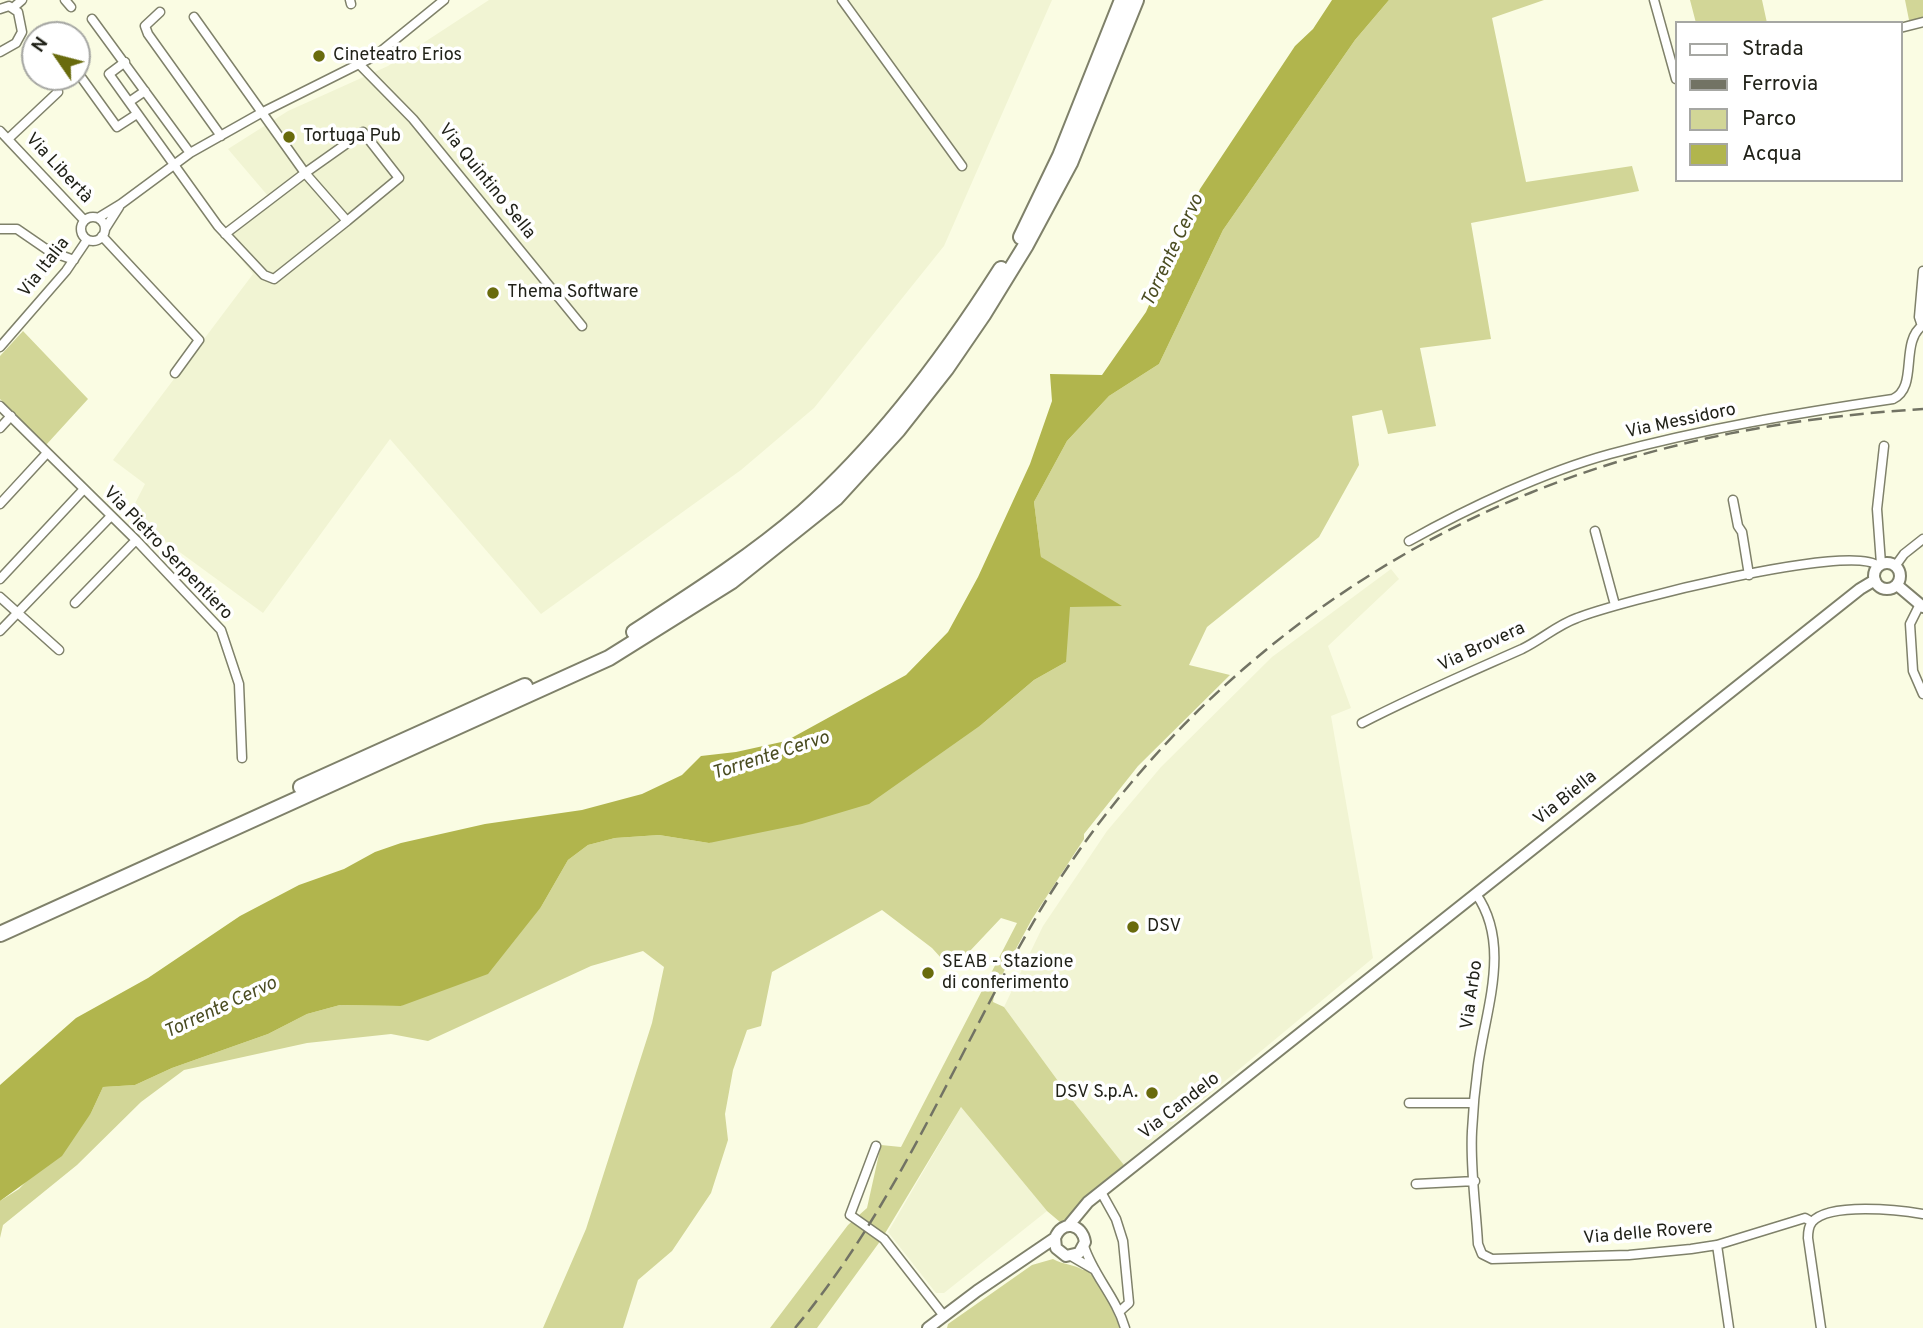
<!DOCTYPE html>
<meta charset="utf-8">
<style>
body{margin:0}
#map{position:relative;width:1923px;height:1328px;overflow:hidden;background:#fafce3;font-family:Overpass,sans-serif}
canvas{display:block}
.legend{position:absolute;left:1675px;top:21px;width:228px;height:161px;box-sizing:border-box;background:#fff;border:2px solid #a6a7a3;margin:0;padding:9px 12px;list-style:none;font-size:21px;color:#212219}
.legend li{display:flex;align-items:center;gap:14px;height:35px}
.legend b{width:35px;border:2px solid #a6a7a3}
.north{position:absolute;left:21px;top:21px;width:70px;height:70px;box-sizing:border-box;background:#fff;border:2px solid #a6a7a3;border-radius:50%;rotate:305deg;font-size:19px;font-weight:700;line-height:28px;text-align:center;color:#212219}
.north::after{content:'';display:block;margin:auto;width:24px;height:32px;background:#696b0d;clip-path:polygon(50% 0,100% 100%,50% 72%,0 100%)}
</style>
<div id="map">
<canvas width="1923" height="1328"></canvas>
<ul class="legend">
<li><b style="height:9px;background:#fff"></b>Strada</li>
<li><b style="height:9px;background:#727364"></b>Ferrovia</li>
<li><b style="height:19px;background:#d2d697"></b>Parco</li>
<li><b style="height:19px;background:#b1b54d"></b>Acqua</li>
</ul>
<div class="north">N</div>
</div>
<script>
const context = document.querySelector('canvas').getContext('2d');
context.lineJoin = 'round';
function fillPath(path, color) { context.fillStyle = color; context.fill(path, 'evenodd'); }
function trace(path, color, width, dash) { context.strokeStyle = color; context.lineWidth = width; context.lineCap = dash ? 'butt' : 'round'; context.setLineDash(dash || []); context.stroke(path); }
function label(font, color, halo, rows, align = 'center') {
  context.font = font + ' Overpass,sans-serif'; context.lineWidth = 7; context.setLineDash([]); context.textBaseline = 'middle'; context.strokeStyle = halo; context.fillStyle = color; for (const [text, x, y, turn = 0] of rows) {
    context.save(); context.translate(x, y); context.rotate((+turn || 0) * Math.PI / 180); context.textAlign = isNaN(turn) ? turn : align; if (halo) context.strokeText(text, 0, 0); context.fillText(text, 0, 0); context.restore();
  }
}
fillPath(new Path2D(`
 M489,0H1052L944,246L814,408L741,470L541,614L390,439L263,613L129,515L145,484L113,460L253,274L222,235L268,196L228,149L288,111L388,66Z
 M1391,569L1399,579L1328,646L1351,708L1331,716L1373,958L1124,1165L1069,1096L1004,1007L1043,926L1107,831L1161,767L1272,657Z
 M961,1107L1047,1211L944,1293H936L888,1232Z`), '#f1f4d3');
fillPath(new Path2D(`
 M1389,0H1544L1492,18L1526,182L1632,166L1639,191L1471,223L1491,339L1420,348L1436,426L1388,434L1382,410L1352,416L1359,465L1319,537L1207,627L1189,665L1230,675L1138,766L1084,834V839L1032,919L995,988L993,1002L1004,1007L1069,1096L1124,1165L1084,1197L1065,1221L1060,1222L1047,1211L961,1107L881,1240L817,1328H770L848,1225L867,1208L881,1145L901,1147L1017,923L1001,918L952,970L932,948L882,910L772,972L761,1026L747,1030L733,1070L725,1114L728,1140L711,1193L672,1251L638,1280L623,1328H543L586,1229L652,1023L664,967L643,951L591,966L428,1041L391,1034L307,1043L184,1070L141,1102L77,1165L3,1225L0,1238V1201L19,1189L91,1113L103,1087L135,1085L172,1068L268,1034L307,1014L340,1005L401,1006L541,907L568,860L588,845L615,838L659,835L709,843L981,725L1034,680L1066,662L1041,557L1034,502L1067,441L1109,396L1159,364L1223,230L1355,40Z
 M1690,0H1762L1767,23H1696Z
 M1905,0H1923V22L1910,25Z
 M23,331L88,399L46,445L0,399V356Z
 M1053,1259C1064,1265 1073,1264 1083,1270L1087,1269L1103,1289L1120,1328H947L948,1324L1032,1265Z`), '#d2d697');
fillPath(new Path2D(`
 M1332,0H1389L1355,40L1223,230L1159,364L1109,396L1067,441L1034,502L1041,557L1122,606L1070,607L1066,662L1034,680L981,725L869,804L802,824L709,843L659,835L615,838L588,845L568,860L541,907L488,974L401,1006L340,1005L307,1014L268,1034L172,1068L135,1085L103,1087L91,1113L62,1156L0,1201V1085L76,1018L148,978L240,916L299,885L344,869L375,852L401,843L485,824L582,810L642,794L682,775L701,756L736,752L786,741L906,675L948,632L978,577L1030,464L1052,401L1050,374L1102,375L1146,312L1200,189L1295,46L1313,29Z`), '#b1b54d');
const minor = new Path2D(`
 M65,0L71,7
 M350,0L351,4
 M842,0L962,166
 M1654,0L1676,79
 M14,7L22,0
 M0,9L9,6L18,12L22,32L16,43L0,52
 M160,12L145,26L148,34L221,136
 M92,19L190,153
 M1900,28L1923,22
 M125,62L109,74L129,102
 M359,64L413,119L582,326
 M81,77L117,127L137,114
 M145,91L129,102L218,226L264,275L274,279L347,221L305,173L194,17
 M0,131L84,220
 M8,139L58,92
 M81 229a12 12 0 1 1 24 0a12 12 0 1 1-24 0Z
 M98,218L121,204L190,153L261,113L375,56L444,0
 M0,229H17L49,251L74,260
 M105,229L119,207
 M225,234L305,173L363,132L399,178L347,221
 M102,236L199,340L175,373
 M1922,326L1919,317L1923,271
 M0,347L66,271L87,240
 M0,406L136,540L221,630L239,684L242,758
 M0,428L11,416
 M1733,500L1738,526L1742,532L1749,575
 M0,504L47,453
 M1595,531L1615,605
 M1409,541C1468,508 1544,472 1610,454C1702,429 1798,413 1893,399C1919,387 1899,342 1923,325
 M1881,564L1877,509L1884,446
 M1896,565L1904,554L1923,539
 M0,579L84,489
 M0,597L59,650
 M75,603L136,540
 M1919,606L1910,624L1913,671L1923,694
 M0,631L111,516
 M1362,723C1414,696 1468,673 1522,649C1541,640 1557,625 1577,618C1617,602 1852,542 1878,566
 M1476,894C1512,945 1485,1011 1478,1066C1475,1088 1473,1110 1472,1131C1470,1168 1476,1207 1478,1244L1482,1254L1492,1259L1629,1255L1691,1249L1717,1245L1805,1218L1812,1222
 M1409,1103H1474
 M876,1146L850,1215L884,1239L944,1316
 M1416,1184L1475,1181
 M1101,1192L1116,1219L1123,1241L1129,1303L1119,1312
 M1717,1245L1729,1328
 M1084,1246C1093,1275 1116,1297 1125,1328
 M1071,1256L1095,1270
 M1821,1328L1808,1238C1808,1233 1808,1227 1812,1222C1829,1202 1900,1210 1923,1214`);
const tertiary = new Path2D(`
 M1874 576a13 13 0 1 1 26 0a13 13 0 1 1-26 0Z
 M1897,585L1923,607
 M1069,1225L1088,1202L1860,589L1875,580
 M928,1328L977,1291L1055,1238C1062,1220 1082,1223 1085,1242L1079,1253L1066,1256L1056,1248L1055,1238`);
const trunk = new Path2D(`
 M1021,237L1060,156L1122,0
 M634,632C691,595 751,557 803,512C881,443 945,357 1001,269
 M301,787L525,686
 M0,934L609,658L732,581L836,498L898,430L946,369L983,315L1026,245L1070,163L1136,0`);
trace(minor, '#7f816a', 11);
trace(tertiary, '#7f816a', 14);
trace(trunk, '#7f816a', 18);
trace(minor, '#fff', 8);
trace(tertiary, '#fff', 10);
trace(trunk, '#fff', 14);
trace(new Path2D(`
 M795,1328C900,1202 956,1054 1038,914C1150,725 1327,575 1530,493C1654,442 1790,417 1923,409`), '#727364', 2.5, [14, 7]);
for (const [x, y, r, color] of [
 [319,56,7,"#696b0d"],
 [289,137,7,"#696b0d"],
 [493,293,7,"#696b0d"],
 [1133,927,7,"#696b0d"],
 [928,973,7,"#696b0d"],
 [1152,1093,7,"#696b0d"]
]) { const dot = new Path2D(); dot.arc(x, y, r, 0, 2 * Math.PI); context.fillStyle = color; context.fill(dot); trace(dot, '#fff', 2.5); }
label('18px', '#212219', '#fff', [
 ["Cineteatro Erios",333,56],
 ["Tortuga Pub",303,137],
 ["Thema Software",507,293],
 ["DSV",1147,927],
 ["SEAB - Stazione",942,963],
 ["di conferimento",942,984],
 ["DSV S.p.A.",1138,1093,"right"]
], 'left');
label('18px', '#212219', '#fff', [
 ["Via Libertà",58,169,47],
 ["Via Quintino Sella",486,182,51],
 ["Via Italia",45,268,-52],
 ["Via Messidoro",1681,422,-12],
 ["Via Pietro Serpentiero",167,554,46],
 ["Via Brovera",1482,648,-25],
 ["Via Biella",1566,799,-39],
 ["Via Arbo",1473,995,-82],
 ["Via Candelo",1180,1107,-38],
 ["Via delle Rovere",1648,1234,-5]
]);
label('italic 19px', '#4a4c21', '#fff', [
 ["Torrente Cervo",1174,251,-65],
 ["Torrente Cervo",771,757,-18],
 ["Torrente Cervo",221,1009,-25]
]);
</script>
